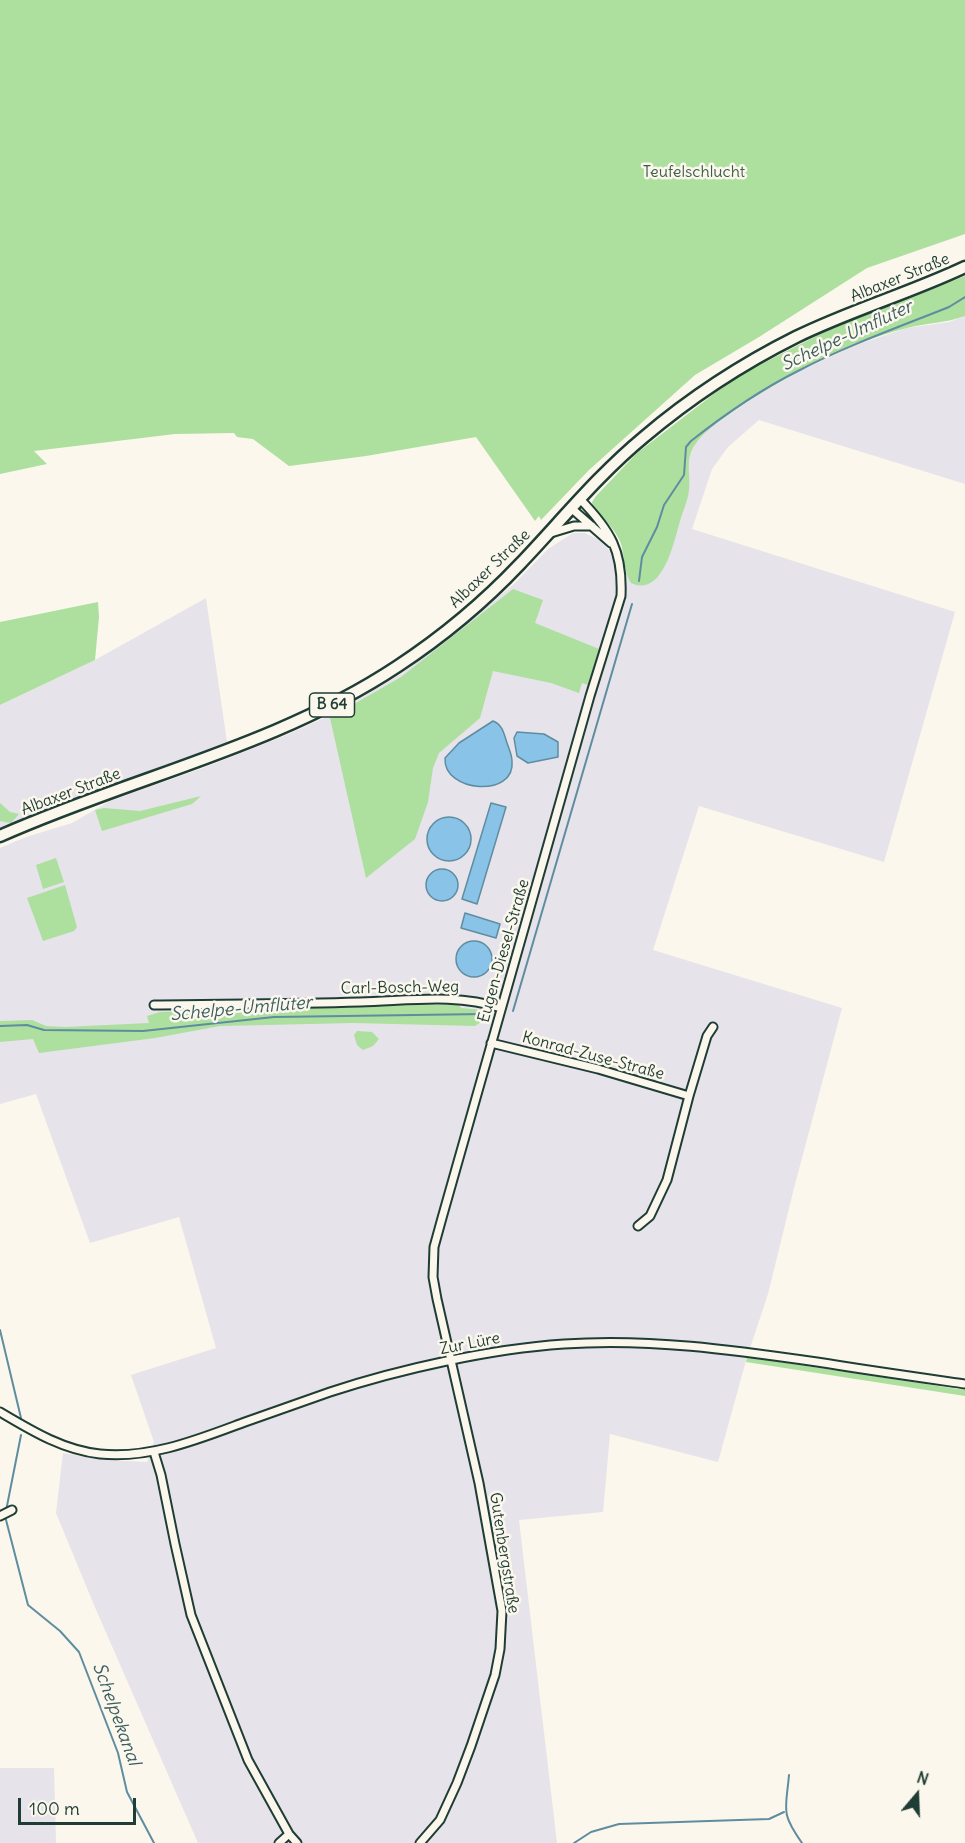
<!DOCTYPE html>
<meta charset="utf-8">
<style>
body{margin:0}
#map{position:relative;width:965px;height:1843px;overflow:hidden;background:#fbf7ec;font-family:Delius,sans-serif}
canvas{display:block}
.north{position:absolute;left:887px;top:1765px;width:60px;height:60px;-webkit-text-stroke:4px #fbf7ec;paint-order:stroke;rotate:19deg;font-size:16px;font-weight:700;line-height:24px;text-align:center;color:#1f3d34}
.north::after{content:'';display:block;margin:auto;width:21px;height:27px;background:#1f3d34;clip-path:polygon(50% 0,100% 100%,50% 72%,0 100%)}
.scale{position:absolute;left:18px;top:1798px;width:118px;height:27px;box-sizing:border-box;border:3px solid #1f3d34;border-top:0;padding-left:8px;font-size:18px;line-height:21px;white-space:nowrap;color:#1f3d34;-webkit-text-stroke:4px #fbf7ec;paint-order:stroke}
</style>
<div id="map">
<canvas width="965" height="1843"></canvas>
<div class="north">N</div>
<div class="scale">100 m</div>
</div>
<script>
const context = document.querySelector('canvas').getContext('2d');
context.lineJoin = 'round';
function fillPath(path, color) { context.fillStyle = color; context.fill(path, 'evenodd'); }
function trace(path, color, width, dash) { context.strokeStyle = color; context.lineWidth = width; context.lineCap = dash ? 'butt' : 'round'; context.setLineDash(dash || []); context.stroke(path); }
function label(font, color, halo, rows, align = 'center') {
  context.font = font + ' Delius,sans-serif'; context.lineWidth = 5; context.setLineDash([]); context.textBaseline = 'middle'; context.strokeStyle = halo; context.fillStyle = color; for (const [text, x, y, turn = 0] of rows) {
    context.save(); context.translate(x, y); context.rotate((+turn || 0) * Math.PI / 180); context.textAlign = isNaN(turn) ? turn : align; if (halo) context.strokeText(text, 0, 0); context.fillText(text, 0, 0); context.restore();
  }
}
fillPath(new Path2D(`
 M965,316V484L759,420L728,447L712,469L692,529L955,612L884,862L699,806L653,950L842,1008L794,1188L768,1294L747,1357L718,1462L610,1434L603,1512L519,1520L557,1843H198L94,1605L56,1513L63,1453L104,1460L147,1462L154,1442L131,1375L216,1348L179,1217L90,1243L36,1094L0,1104V848L26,837L72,823L110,801L203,768L284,736L335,713L401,674L459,630L515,583L548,549L573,533H585L598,539L609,550L636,585L689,490L687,474L690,455L695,444L711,427L762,392L802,370L856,345L907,328L949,322Z
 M206,598L227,742L0,829V705L95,660Z
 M0,1768H54L56,1843H0Z`), '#e6e3ea');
fillPath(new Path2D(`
 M0,0H965V234L867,268L759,337L695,375L589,470L541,520L539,516L535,521L476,437L366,456L289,466L253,439L237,437L234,433L175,434L34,451L47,464L0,474Z
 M965,276V316C946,323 927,323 907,328C846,343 787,375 735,410C721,420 707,429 697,442C684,458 691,473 689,490C688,500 683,511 680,521C674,541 663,598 631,583C623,571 625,554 620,541C614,528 602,517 593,507L592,502L596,496L637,453L736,377L834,327Z
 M513,589L543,600L535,623L599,649L588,685L582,683L579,693L551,683L493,671L480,718L439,753L433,768L428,802L415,839L366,878L330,718L401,677Z
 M98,602L99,617L95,660L0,705V622Z
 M201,796L192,804L102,831L95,810L104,808L140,811Z
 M0,803L10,812L19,814L11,823L0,821Z
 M56,858L64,882L43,889L36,865Z
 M65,885L77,927L74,931L43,941L27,898Z
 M391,1005H459L461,1008L483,1010L485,1019L475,1026L354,1023L220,1026L155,1038L39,1053L33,1039L0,1042V1021L32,1020L46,1026L65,1027L149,1023L147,1016L160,1012Z
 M357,1031L372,1032L379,1039L373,1046L363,1050L357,1045L354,1035Z
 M747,1357L965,1390V1396L746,1362Z`), '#addf9f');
const water = new Path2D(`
 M493,721C503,725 504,734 507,743C509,749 512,755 512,761C516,798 443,793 445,758L459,743Z
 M517,732L544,734L558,742V757L528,763L517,756L514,738Z
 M491,803L506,807L477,904L462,899Z
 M427 839a22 22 0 1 1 44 0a22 22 0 1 1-44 0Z
 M426 885a16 16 0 1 1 32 0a16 16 0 1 1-32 0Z
 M465,913L500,924L496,938L461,928Z
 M456 959a18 18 0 1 1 36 0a18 18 0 1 1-36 0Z`);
fillPath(water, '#89c3e8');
trace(water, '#5f8da0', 1.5);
trace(new Path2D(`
 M639,581L642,557L657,527L664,505L684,475L686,447L691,441C724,415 760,390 798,371C846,346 899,327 949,307L965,297
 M513,1011L632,604
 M0,1026L27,1025L44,1030L143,1031L274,1017L484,1014
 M0,1330L21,1418
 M21,1435L5,1516L28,1605L60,1631L79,1652L118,1753L127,1792L154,1843
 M789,1775C786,1810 780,1812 802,1843
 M574,1843L591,1832L619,1824L769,1819L784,1812`), '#5f8da0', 2);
const minor = new Path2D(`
 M571,508L611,543
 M551,533L574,526H592
 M154,1005C223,1004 292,1004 360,1002C407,1001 456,993 501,1008
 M491,1043L598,1069L689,1096L707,1036L713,1027
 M638,1226L650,1216L667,1180L689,1096
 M0,1412C32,1431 63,1450 100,1454C151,1459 199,1439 245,1422C273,1412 301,1402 330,1392C400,1369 490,1349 564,1344C649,1338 733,1350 817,1362C866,1370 916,1377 965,1384
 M154,1452L161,1475L175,1544L191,1615L248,1760L289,1834L297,1843
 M0,1516L12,1510
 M279,1843L289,1834
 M420,1843L440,1820L457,1783L471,1746L495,1675L500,1649L502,1611L479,1483L437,1299L433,1277L434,1247L442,1218L590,696L621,596C623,551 611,531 580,499`);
const primary = new Path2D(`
 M0,836C132,777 276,747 398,666C442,637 484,602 520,564C561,521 598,475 644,437C690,398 742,364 796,337C851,310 910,293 965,267`);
trace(minor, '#1f3d34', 11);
trace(primary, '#1f3d34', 15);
trace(minor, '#fbf7ec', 7);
trace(primary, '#fbf7ec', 10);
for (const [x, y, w] of [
 [332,705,45]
]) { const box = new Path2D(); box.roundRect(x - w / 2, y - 12, w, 24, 4.5); context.fillStyle = '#fbf7ec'; context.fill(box); trace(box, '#1f3d34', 1.5); }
label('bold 15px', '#1f3d34', null, [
 ["B 64",332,705]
]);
label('16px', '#3b5d49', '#fbf7ec', [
 ["Teufelschlucht",694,172]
]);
label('16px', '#1f3d34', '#fbf7ec', [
 ["Albaxer Straße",900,278,-22],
 ["Albaxer Straße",490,569,-44],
 ["Albaxer Straße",71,792,-21],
 ["Eugen-Diesel-Straße",504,951,-74],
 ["Carl-Bosch-Weg",400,988,-1],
 ["Konrad-Zuse-Straße",593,1056,15],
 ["Zur Lüre",470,1344,-11],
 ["Gutenbergstraße",504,1553,81]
]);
label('italic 18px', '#3a5e61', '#fbf7ec', [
 ["Schelpe-Umfluter",847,336,-25],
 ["Schelpe-Umfluter",241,1009,-5],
 ["Schelpekanal",116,1714,70]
]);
</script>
